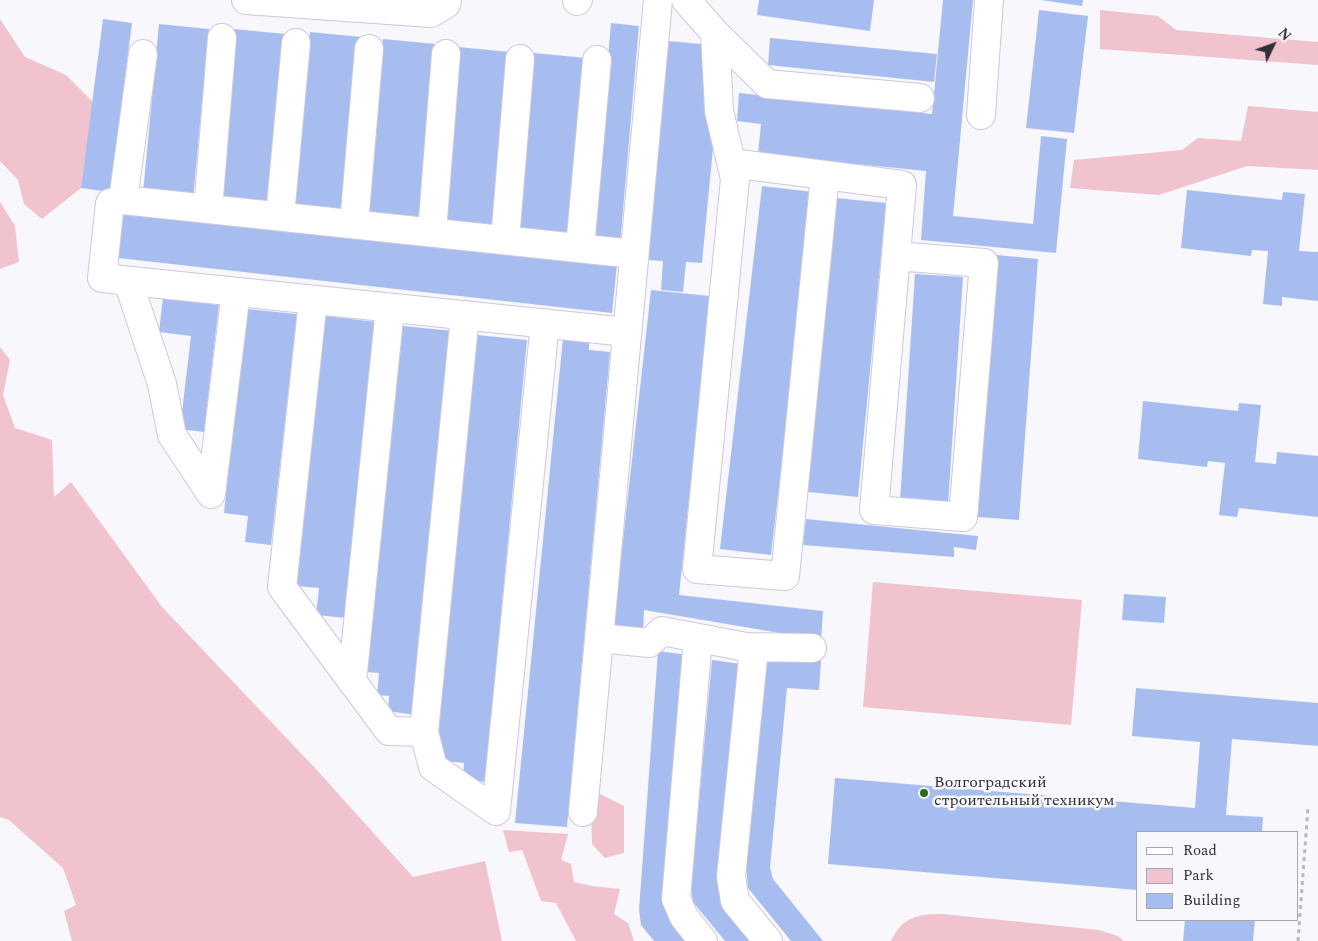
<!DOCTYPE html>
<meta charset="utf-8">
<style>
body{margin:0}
#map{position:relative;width:1318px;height:941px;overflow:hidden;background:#f8f7fc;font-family:Spectral,serif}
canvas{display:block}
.legend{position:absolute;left:1136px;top:831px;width:162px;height:90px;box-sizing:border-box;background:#f8f7fc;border:1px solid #a8a7ad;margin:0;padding:6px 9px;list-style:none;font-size:15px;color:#302e37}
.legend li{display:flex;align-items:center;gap:10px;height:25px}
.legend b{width:25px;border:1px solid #a8a7ad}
.north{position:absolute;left:1248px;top:20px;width:50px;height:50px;-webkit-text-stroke:4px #f8f7fc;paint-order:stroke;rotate:48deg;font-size:14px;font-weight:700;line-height:20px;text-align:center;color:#302e37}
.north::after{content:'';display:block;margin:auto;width:18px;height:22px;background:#302e37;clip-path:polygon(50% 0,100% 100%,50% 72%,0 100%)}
</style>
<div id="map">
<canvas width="1318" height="941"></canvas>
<ul class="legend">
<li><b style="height:6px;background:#fff"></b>Road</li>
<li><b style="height:14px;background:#f0c3cf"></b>Park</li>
<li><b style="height:14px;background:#a7bdf0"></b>Building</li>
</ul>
<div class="north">N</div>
</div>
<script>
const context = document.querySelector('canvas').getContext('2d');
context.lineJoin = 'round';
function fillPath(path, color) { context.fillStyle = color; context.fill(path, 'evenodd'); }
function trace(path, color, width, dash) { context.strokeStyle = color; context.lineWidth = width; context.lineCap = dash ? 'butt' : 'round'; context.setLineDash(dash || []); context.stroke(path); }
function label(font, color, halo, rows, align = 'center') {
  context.font = font + ' Spectral,serif'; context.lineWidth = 5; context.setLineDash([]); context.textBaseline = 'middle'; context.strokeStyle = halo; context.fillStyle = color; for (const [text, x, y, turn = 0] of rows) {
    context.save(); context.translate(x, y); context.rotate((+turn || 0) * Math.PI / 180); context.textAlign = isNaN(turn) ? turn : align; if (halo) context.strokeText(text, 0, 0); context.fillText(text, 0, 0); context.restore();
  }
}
fillPath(new Path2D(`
 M1100,10L1158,16L1176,30L1318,42V65L1100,49Z
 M0,19L25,57L66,75L93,102L81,188L42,219L24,204L18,180L0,161Z
 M1248,106L1318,112V170L1247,166L1159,195L1070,188L1074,160L1182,150L1198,138L1241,141Z
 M0,202L15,226L19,262L0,269Z
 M0,347L10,360L3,395L15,428L52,440L54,497L71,482L162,607L315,768L413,877L485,861L502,941H72L64,911L76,905L63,868L9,820L0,817Z
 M873,582L1082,600L1071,725L863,707Z
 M596,792L624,806V853L605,858L592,844L591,811Z
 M503,830L568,834L561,860L571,864L574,882L592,886L620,889L614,914L628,923L634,941H576L556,903L541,901L522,850L509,852Z
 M943,914L1099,930L1118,936L1124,941H891C903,916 918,914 943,914Z`), '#f0c3cf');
fillPath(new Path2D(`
 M759,0H874L870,31L757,15Z
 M943,0H973L953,216L1033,224L1041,136L1067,139L1056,253L921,240L926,171L758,154L761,124L737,121L739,93L932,114Z
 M1041,0H1083L1082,6Z
 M1039,10L1088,16L1074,133L1026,128Z
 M103,19L132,23L110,192L81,188Z
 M611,23L639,26L620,245L592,242Z
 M159,24L209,29L193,198L143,193Z
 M234,29L285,34L270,205L218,200Z
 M310,32L361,37L346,213L294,208Z
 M770,38L937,54L934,82L768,65Z
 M383,39L435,44L420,220L368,216Z
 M668,41L712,45L706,116H716L702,263L686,262L683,292L661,290L663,261L647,260Z
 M458,47L510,52L494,228L443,224Z
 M534,53L586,58L570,235L518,230Z
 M762,186L813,192L771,555L720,549Z
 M1187,190L1282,200L1283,192L1305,194L1299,251L1318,252V301L1282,297V306L1263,304L1268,251L1252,250L1251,256L1181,248Z
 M836,198L886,203L858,497L808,492Z
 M114,208L617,264L612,313L109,257Z
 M997,255L1038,259L1019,520L978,517Z
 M915,274L963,277L948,505L900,501Z
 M651,290L710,296L679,595L823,611L821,640L644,610L643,633L613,630Z
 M163,297L219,304L204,432L180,429L191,336L159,332Z
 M246,309L297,314L271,545L245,542L248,516L224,513Z
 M325,316L377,322L346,618L316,615L319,588L297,586Z
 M403,326L453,331L415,715L388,711L389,696L377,695L379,673L366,672Z
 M477,335L527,340L485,782L463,780L464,763L436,760Z
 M563,338L589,341V350L610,352L567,827L515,823Z
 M1143,401L1238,411L1239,403L1261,405L1255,462L1276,464L1277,452L1318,456V517L1239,508L1237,517L1219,515L1225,463L1208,461L1207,467L1138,459Z
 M806,519L978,536L976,550L954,547V557L803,545Z
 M1124,594L1166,597L1164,623L1122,620Z
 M658,651L688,655L666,906L671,922L687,941H654L641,925L639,910Z
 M762,657L821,661L819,690L787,688L770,867L773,879L823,941H791L748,888L746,865Z
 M712,660L741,664L718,883L721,896L758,941H725L693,902L691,888Z
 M1136,688L1318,703V746L1232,739L1226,815L1263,817L1262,832H1137V890L828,864L835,778L1195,808L1200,742L1132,736Z
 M1185,920H1255L1253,941H1183Z`), '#a7bdf0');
const minor = new Path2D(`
 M246,0L431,13L446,4L447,0
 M686,0L715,33L719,111L735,179L697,569L785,576L825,175L731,163
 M577,1L578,0
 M715,33L767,84L920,98
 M143,54L123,200L634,254
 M981,115L989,0
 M825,175L902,185L874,510L963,517L984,263L896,256
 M123,200L110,203L102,278L627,332
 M208,209L222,38
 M280,216L296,43
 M354,224L369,49
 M432,232L446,54
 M505,240L520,59
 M580,248L597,60
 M128,281L162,384L172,435L211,494L236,292
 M313,300L282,587L389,731L424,732L433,767L496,811L545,323
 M599,638L649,643L662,631L746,647L812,648
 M698,638L676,899L684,917L703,941
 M754,648L731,877L735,901L768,941
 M352,682L390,308
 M424,732L465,315
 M583,812L658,0`);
trace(minor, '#cdc7de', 30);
trace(new Path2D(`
 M1298,941L1308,807`), '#b9b8be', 3, [4, 4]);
trace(minor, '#fff', 28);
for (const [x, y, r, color] of [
 [924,793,5,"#216f13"]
]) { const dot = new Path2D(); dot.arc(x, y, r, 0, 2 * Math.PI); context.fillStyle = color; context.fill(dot); trace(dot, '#f8f7fc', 2); }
label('16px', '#302e37', '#f8f7fc', [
 ["Волгоградский",934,784],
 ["строительный техникум",934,802]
], 'left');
</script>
